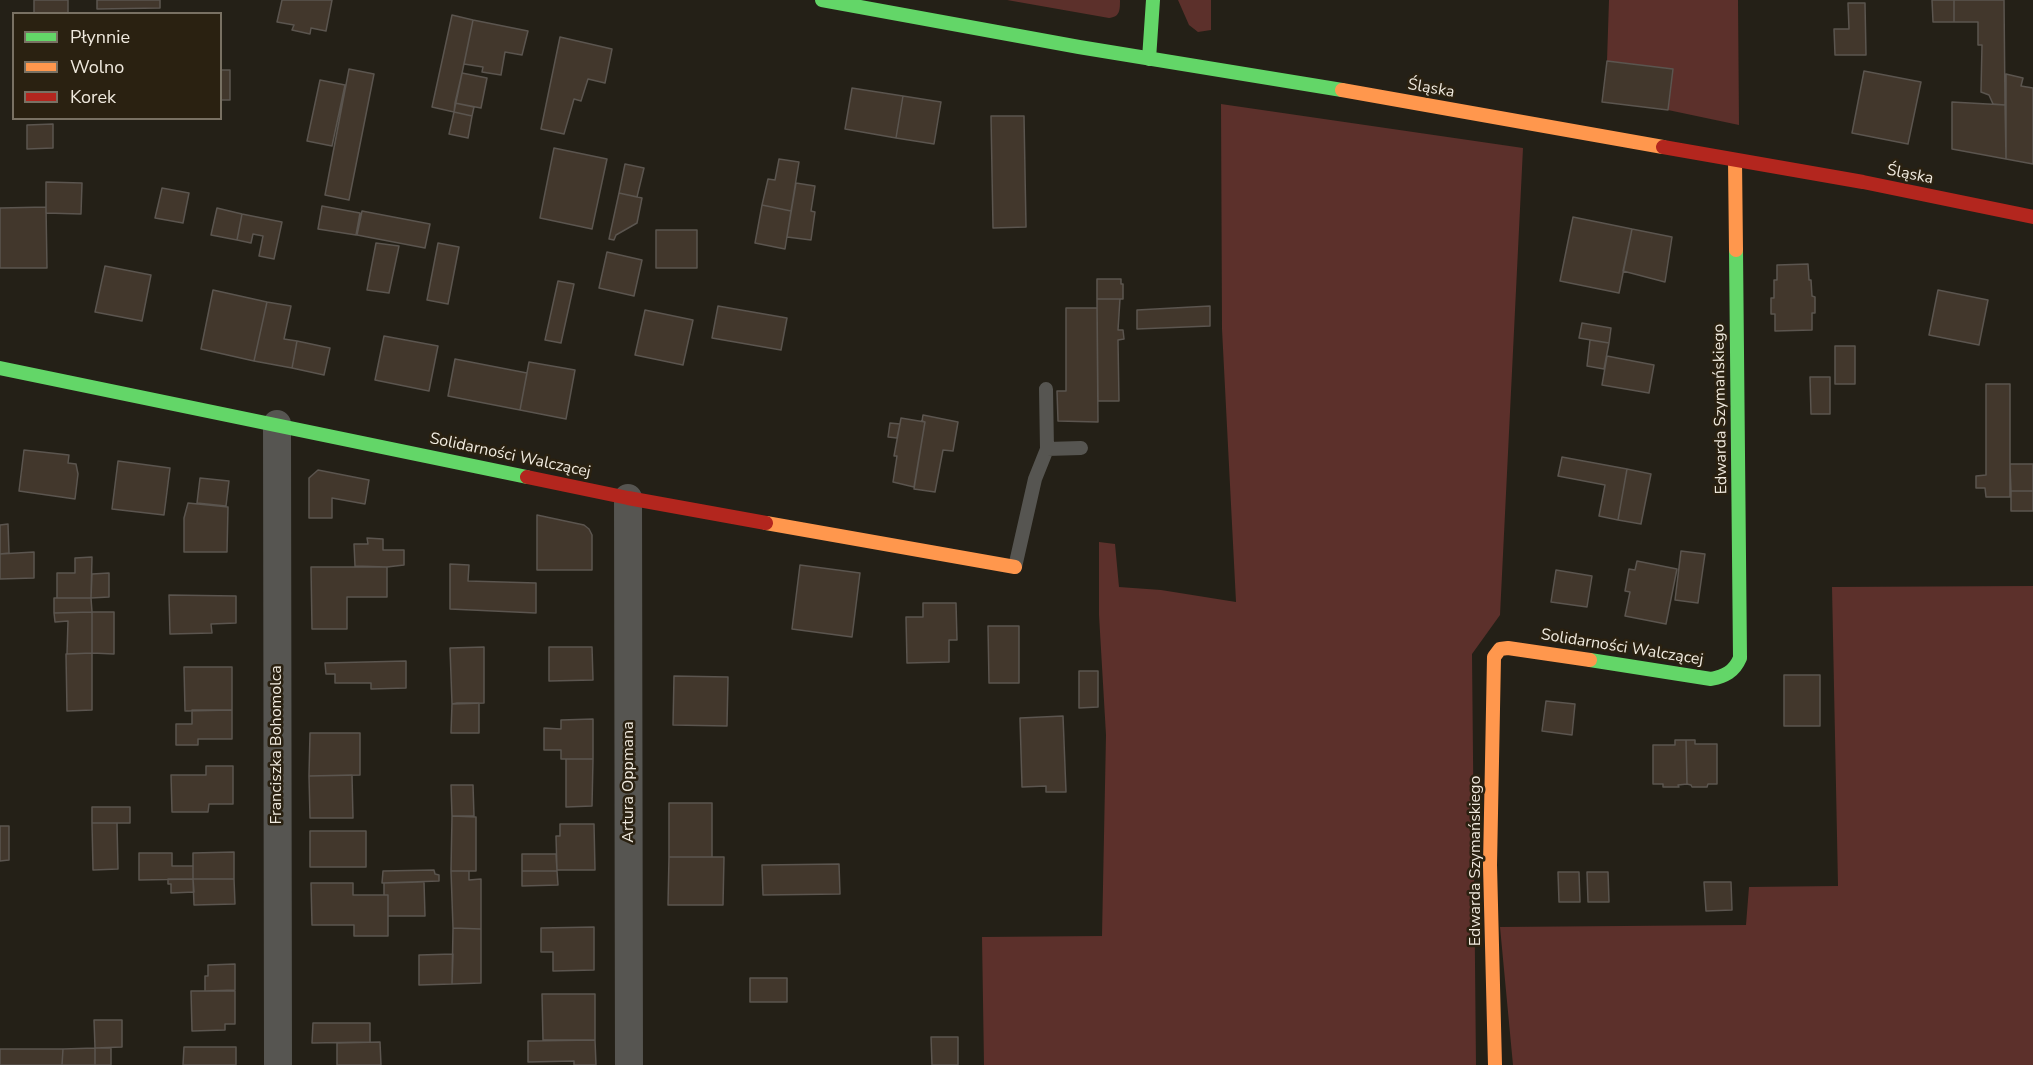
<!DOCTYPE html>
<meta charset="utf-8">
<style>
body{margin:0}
#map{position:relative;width:2033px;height:1065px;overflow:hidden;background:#242017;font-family:"Nunito Sans",sans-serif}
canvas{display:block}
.legend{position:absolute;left:12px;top:12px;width:210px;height:108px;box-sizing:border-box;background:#2a2111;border:2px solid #797163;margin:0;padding:8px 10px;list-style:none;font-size:18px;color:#f0eadf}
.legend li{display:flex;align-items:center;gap:12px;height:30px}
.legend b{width:30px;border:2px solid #797163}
</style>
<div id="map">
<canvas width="2033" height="1065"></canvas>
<ul class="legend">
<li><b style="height:8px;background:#63d668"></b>Płynnie</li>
<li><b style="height:8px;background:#ff974d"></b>Wolno</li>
<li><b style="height:8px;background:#b3261e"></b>Korek</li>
</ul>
</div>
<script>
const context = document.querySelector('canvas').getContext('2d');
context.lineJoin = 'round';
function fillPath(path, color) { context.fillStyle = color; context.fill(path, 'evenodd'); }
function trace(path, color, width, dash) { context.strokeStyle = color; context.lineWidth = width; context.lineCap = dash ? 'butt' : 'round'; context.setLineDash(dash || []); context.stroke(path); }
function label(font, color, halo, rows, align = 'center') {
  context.font = font + ' "Nunito Sans",sans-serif'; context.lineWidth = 5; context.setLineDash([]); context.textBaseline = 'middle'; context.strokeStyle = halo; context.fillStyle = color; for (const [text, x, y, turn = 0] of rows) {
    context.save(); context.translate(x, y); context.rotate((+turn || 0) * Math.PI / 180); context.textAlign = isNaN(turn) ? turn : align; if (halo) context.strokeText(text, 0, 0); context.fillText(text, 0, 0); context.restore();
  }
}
fillPath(new Path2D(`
 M1007,0H1120C1120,10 1120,17 1109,18Z
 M1178,0H1211V30L1198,32L1189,25Z
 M1609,0H1738L1739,125L1668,110L1672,69L1607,61Z
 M1221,104L1523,148L1500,615L1472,654L1476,1065H984L982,937L1102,936L1106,735L1099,615V542L1115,544L1119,587L1161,590L1236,602L1222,329Z
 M2033,586V1065H1513L1500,927L1746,925L1749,887L1838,886L1832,587Z`), '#5c302b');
const building = new Path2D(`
 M34,0H68V14H34Z
 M97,0H160V8L97,9Z
 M282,0H332L326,31L311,28L310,34L292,30L294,25L277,22Z
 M1932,0H1954V22H1933Z
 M1954,0H2004L2005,105L1993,104L1989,95L1981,92L1982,45H1978V22H1954Z
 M1848,3H1865L1866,55H1835L1834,29H1849Z
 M452,15L473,20L454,112L432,107Z
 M473,20L528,31L522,55L505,52L501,75L482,72L483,67L464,64Z
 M560,37L612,49L605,83L588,79L581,101L574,99L564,134L541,129Z
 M1607,61L1673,69L1668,110L1602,102Z
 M349,69L374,74L349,200L325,195Z
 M220,70H230V100H220Z
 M1864,71L1921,82L1908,144L1852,133Z
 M462,73L487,78L481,108L455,103Z
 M2006,74L2023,78L2021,86L2033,88V164L2006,159Z
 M320,80L345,85L332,146L307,141Z
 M852,88L903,96L896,138L845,129Z
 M903,96L941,102L934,144L896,138Z
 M1952,102L2005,105L2006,159L1952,149Z
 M455,103L474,107L472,116L454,112Z
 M454,112L472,116L468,138L449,134Z
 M991,116H1024L1026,227L993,228Z
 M53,124V148L27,149V125Z
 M554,148L607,159L592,229L540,218Z
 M779,159L799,162L791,211L762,205L768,179L775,180Z
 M625,164L644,168L637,197L619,193Z
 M46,182L82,183L81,214L46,213Z
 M796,183L815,186L811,211L815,212L811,240L787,237Z
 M162,188L189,193L183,223L155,218Z
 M619,193L642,198L637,223L616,235L614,240L609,239Z
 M762,205L791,211L785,249L755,243Z
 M322,206L360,213L356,235L318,229Z
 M46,207L47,268H0V208Z
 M217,208L242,214L237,240L211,235Z
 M362,211L430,224L425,248L357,235Z
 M242,214L282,222L274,259L259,256L263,236L253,234L251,243L237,240Z
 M1573,217L1632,229L1619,293L1560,281Z
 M1632,229L1672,237L1665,282L1623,271Z
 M656,230H697V268H656Z
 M376,243L399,246L389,293L367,290Z
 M438,243L459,247L448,304L427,300Z
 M607,252L642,260L634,296L599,288Z
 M1808,264L1809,280H1811L1812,296L1815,297V313H1812V330L1775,331V314H1771V298H1774V280H1777V265Z
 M105,266L151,275L142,321L95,312Z
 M1097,279H1121V284H1123V299H1097Z
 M558,281L574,284L561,343L545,340Z
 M213,290L267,302L254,361L201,349Z
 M1938,290L1988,300L1979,345L1929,335Z
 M1097,299H1120L1118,330H1123L1124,339L1118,340L1119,401H1098Z
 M267,302L291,306L284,339L297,341L292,368L254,361Z
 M718,306L787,318L781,350L712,338Z
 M1210,306V326L1137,329V310Z
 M1066,308H1097L1098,422L1058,421L1057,391H1066Z
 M645,310L693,320L683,365L635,355Z
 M1582,323L1611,328L1609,343L1579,338Z
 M384,336L438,346L429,391L375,380Z
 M1590,340L1609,343L1604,369L1587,366Z
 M297,341L330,348L324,375L292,368Z
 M1835,346H1855V384H1835Z
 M1607,356L1654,365L1649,393L1602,385Z
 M455,359L527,373L520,410L448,396Z
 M529,362L575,370L566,419L520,410Z
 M1810,377H1830V414H1811Z
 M1986,384H2010V497H1986L1985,488H1976V476L1986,475Z
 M923,415L958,422L953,451L943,450L935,492L914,489L925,422L922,421Z
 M901,418L925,422L914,487L893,482L897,456H894Z
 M890,423L900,424L897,438L888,437Z
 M24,450L69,455L68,463L76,464L78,474L75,499L19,491Z
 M1562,457L1627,469L1618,520L1599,516L1605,485L1558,476Z
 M118,461L170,468L164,515L112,509Z
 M2010,464H2033V491H2011Z
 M1627,469L1651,474L1641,524L1618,520Z
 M318,470L369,480L365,504L332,498V518H309V478Z
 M200,478L229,481L226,506L197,503Z
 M2011,491H2033V511H2011Z
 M188,503L228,507L227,552H184V518Z
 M537,515L584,525L589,529L592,535V570H537Z
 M8,524L9,553L0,554V525Z
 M367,538L383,539V550H404V565L387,567L355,566L354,544H368Z
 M1681,551L1705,554L1698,603L1675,600Z
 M34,552V578L0,579V554Z
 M92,557L91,598H57V573H75V558Z
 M1637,561L1677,569L1666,624L1625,616L1630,592L1625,591L1629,569L1635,570Z
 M450,564L469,565L468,581L536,583V613L450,609Z
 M800,565L860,573L852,637L792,629Z
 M311,567H387V597H347V629H312Z
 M1556,570L1592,576L1587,607L1551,602Z
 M109,573V597L91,598L92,574Z
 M169,595L236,596V623L211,624L212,633L170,634Z
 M54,598H91L92,612L54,613Z
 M923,603H956L957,640H949V662L907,663L906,617H923Z
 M92,612V653L67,654L68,621L55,622L54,613Z
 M92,612H114V654L92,653Z
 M988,626H1019V683H989Z
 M484,647V703L452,704L450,648Z
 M549,647H592L593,680L549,681Z
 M92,653V710L67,711L66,654Z
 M406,661V688L371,689V683H335V674H326L325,663Z
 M184,667H232V710L185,711Z
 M1079,671H1098V707L1079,708Z
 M1784,675H1820V726H1784Z
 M674,676L728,677L727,726L673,725Z
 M1546,701L1575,704L1572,735L1542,731Z
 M457,703H479V733H451L452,704Z
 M192,710H232V739H198V745H176V724H192Z
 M1063,716L1066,792H1046V786L1022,787L1020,718Z
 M593,719V759H561V750H544V728L561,729V720Z
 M310,733H360V775L309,776Z
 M1675,740H1686L1687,784L1678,785L1679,787H1663V784H1653V745H1675Z
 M1686,740H1695V744H1717V784H1708L1707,787H1692L1691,785L1687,784Z
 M566,759H593L592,806L566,807Z
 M206,766H233V804H209L208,812H172L171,775H206Z
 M352,775L353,818H310L309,776Z
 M451,785H473L474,816H452Z
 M669,803H712V857H669Z
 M92,807H130V823H92Z
 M452,816L476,817V871H451Z
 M92,823H117L118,869L93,870Z
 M560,824H594L595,870H557L556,836H560Z
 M0,826H9V860L0,861Z
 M310,831H366V867H310Z
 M234,852V879H193V853Z
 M139,853H172V866H193V879L139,880Z
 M522,854H556L557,871H522Z
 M669,857H724L723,905H668Z
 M839,864L840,894L763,895L762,865Z
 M434,870L435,874L439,875V881L382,883L383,871Z
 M451,871H469V880L481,879V929L453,928Z
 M522,871H557L558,885L522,886Z
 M1558,872H1579L1580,902H1559Z
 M1587,872H1608L1609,902H1588Z
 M168,879H193L194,892L171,893V884H168Z
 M193,879H234L235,904L194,905Z
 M421,882H424L425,916H388V895H384V883Z
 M1704,882H1731L1732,910L1706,911Z
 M311,883H353V895H388V936H354V925H312Z
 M594,927V970L553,971V952H541V928Z
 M453,928L481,929V983L452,984Z
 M453,954L452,984L419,985V955Z
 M235,964V990L205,991V976H208V965Z
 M750,978H787V1002H750Z
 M191,991H235V1024H225V1030L192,1031Z
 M542,994H595V1040H543Z
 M94,1020H122V1047L95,1048Z
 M313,1023H370V1042L312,1043Z
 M931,1037H958V1065H932Z
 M595,1040L596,1065H574V1061L528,1062V1041Z
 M380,1042L381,1065H337V1043Z
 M184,1047H236V1065H183Z
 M95,1048V1065H62L63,1049Z
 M95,1048H111V1065H95Z
 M0,1049H63L62,1065H0Z`);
fillPath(building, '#42372c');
trace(building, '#5b554f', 1.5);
trace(new Path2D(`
 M1046,389L1047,449
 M1015,567L1035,479L1047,449L1081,448`), '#565551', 14);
trace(new Path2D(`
 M277,424L278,1065
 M628,498L629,1065`), '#565551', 28);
trace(new Path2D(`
 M822,0L1079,47L1342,90
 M1149,59L1153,0
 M0,368L527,477
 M1590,660L1711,679C1725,676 1734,672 1740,658L1736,250`), '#63d668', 14);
trace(new Path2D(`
 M1342,90L1663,147
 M1735,160L1736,250
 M766,523L1015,567
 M1495,1065L1490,865L1494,657L1500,649L1508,648L1590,660`), '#ff974d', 14);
trace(new Path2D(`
 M1663,147L1863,182L2033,217
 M527,477L628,498L766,523`), '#b3261e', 14);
label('16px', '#f0eadf', '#2a2111', [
 ["Śląska",1431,89,10],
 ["Śląska",1910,175,11],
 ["Edwarda Szymańskiego",1721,409,-91],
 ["Solidarności Walczącej",510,456,12],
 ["Solidarności Walczącej",1622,648,9],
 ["Franciszka Bohomolca",277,745,-90],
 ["Artura Oppmana",629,782,-90],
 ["Edwarda Szymańskiego",1476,861,-90]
]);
</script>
